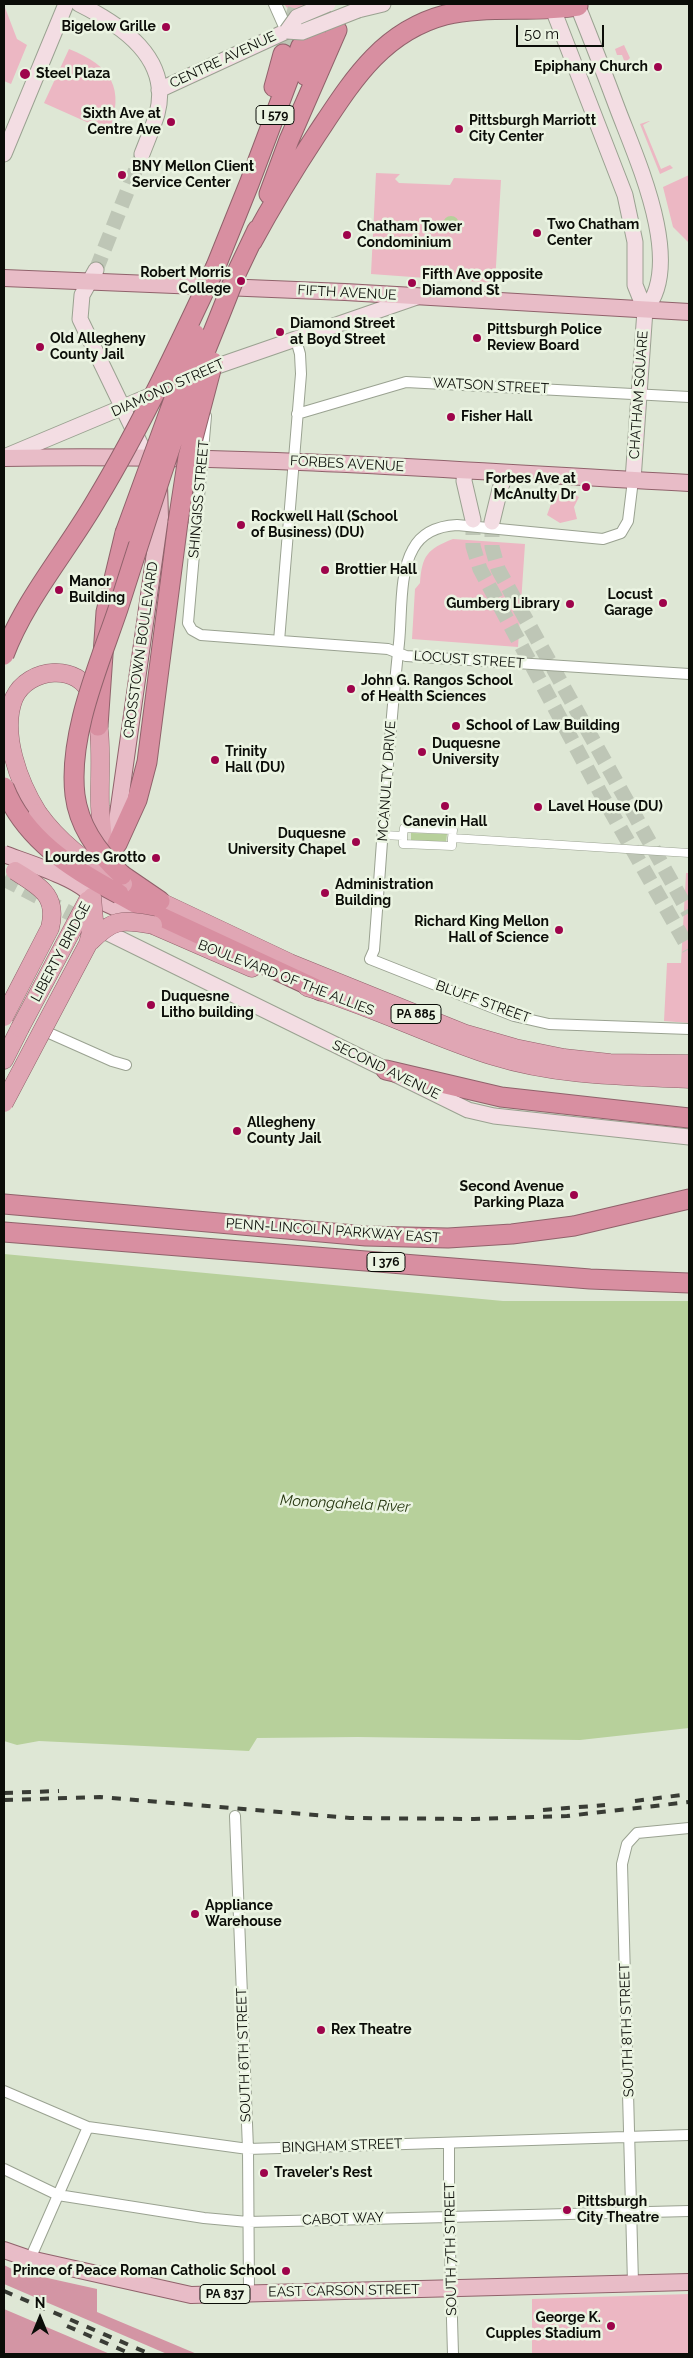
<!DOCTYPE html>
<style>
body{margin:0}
#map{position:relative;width:693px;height:2358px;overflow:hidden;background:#dee7d5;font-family:Raleway,sans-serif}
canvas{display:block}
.frame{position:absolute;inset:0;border:5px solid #0b0d08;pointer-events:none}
.north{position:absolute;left:15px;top:2293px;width:50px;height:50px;-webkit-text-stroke:4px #ebf4e2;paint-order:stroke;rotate:0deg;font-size:14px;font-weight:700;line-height:20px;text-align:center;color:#0b0d08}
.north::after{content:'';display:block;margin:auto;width:18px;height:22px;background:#0b0d08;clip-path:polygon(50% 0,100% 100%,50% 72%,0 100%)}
.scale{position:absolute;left:516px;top:25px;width:88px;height:22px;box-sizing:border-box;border:2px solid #0b0d08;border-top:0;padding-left:6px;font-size:15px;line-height:18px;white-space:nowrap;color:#0b0d08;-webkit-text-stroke:4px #ebf4e2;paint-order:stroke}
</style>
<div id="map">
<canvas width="693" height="2358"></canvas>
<div class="frame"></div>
<div class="north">N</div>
<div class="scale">50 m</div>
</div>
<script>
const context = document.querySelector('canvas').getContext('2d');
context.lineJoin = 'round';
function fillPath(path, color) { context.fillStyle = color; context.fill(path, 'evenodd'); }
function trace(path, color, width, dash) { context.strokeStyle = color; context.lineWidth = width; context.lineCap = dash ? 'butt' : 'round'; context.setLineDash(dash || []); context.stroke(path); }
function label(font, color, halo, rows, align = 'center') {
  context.font = font + ' Raleway,sans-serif'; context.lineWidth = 5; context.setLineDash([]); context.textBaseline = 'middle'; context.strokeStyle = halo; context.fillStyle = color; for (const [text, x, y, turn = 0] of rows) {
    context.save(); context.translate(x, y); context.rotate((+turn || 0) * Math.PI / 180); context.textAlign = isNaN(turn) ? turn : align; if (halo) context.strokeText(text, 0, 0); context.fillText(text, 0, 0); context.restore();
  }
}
fillPath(new Path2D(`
 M284,4H311L295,11L288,9Z
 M4,5L17,39L27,45L11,84L4,81Z
 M624,45L630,58L625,63L622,55H617L615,49Z
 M69,49C112,66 125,88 109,132L44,103Z
 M649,121H650L643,125L661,169L670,165L673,168L660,174L640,124Z
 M376,173L400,174L395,179L399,183L450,185L454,178L501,180L495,283L371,274Z
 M689,175V243L673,227L663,187Z
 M555,492L573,494L579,497L574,507L577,519L560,523L547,515L551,504L548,495Z
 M453,539L525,544L518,647L412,639L415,589L420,583C422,556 427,549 453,539Z
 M686,873H689V1023L664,1021L667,963H681Z
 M689,2294V2354H532V2299Z`), '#ecb7c3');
fillPath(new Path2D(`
 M4,2265L16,2271L97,2289V2312L197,2354H167L4,2284Z
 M4,2309L110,2354H4Z`), '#d395a4');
fillPath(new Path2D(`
 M443 224a8 8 0 1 1 16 0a8 8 0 1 1-16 0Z
 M411,833L447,834L446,842L411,840Z
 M4,1254L503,1301H689V1728L580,1740L358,1737L257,1738L249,1751L39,1741L17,1745L4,1741Z`), '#b7d09b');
trace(new Path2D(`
 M96,270L142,154
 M473,520V546L480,569L601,794L689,949
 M492,522V547L498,569L689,913
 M4,879L89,923`), '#bec6b6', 15, [15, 8]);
trace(new Path2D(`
 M283,54L299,4`), '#bec6b6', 19, [19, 9]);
const pedestrian = new Path2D(`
 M383,835L403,836L404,828L453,830L452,838L689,853
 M403,836V844L452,846V838`);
const minor = new Path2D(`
 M297,414L406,382L689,397
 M206,416L188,623L192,630L201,635L388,649L406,656L689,674
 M633,480L628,521L621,533L603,539L457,525C438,526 422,532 413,549C399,573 402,615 399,643C388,745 382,847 374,950L370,959L514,1016L549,1024L689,1029
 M279,641L301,374L300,354L296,340
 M49,1033L112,1061L126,1065
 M235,1816L248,2149L249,2293
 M4,2091L88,2127L248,2149L689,2135
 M449,2143V2216L453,2354
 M4,2169L58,2195L204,2218L248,2222L689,2211
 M30,2259L88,2127
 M633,2283L622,1864L627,1844L637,1833L689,1828`);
const tertiary = new Path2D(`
 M275,4L287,31`);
const secondary = new Path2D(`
 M79,4C121,25 172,58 157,114C153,127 147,141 142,154
 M551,4L625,195L635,242V285L645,310
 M577,4C591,39 605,75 618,110C637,160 685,264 645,310
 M358,10L383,4
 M159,90L287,31
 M4,154L66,4
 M96,270L82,295L80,319L147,458
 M203,371L417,297
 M4,457L159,392
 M465,471L464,481L473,520
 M633,480L645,310
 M492,522L500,489L506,473
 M104,931L468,1110L494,1116L689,1137`);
const primary = new Path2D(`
 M4,278L345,292L689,312
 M4,458C233,453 461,471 689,483
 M117,843V821L160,517L159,485
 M92,897L147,922
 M4,2250L30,2259L191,2295L689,2282`);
const trunk = new Path2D(`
 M38,813C19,783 0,733 14,698C28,667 80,662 92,697C104,728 99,773 100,806C101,825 104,844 105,863
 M146,895L290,963L466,1034L515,1048L564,1058L610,1063L689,1064
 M153,925L252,968
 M307,987C370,1005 430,1036 493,1056C557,1076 623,1076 689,1079
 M4,1060L20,1028`);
const motorway = new Path2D(`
 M306,76L318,38
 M274,87L283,54
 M269,194L289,140L337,30
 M252,242C272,205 294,169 317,134C351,83 381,32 445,15C485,5 535,13 578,6
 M216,266L249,184L301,46
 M236,274L257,230
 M98,726L106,612L125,533
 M117,844L137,800L147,762L178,522
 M122,875L160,901
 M119,894L153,913L321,991
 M386,1070L501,1097L689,1118
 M4,1204L366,1236L448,1238L512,1234L574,1226L689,1199
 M4,1232L590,1279L689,1283`);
trace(pedestrian, '#9aa291', 9);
trace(minor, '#9aa291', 12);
trace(tertiary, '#9aa291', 14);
trace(secondary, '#9aa291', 17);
trace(primary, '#90626b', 18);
trace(trunk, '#90626b', 19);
trace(motorway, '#90626b', 21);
trace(pedestrian, '#fff', 8);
trace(minor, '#fff', 10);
trace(tertiary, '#fff', 12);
trace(secondary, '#f3dde3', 15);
trace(primary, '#e8bcc7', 16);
trace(trunk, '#e0a6b4', 18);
trace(motorway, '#d88fa1', 19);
trace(new Path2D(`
 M4,1793L59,1791
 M4,1800L100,1797L350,1818L474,1819L567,1816L689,1802
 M635,1801L689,1794
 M543,1810L605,1805
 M4,2291L150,2354
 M67,2326L131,2354`), '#393c35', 4, [9, 9]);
const secondaryBridge = new Path2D(`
 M287,31L302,32L358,10
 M287,31L297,17L328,4`);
const primaryBridge = new Path2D(`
 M4,854C25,862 82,879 92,897`);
const trunkBridge = new Path2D(`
 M38,813C60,844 90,866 123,884
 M90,942C113,919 121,919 153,925
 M4,1017L50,928C58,895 40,887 15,871
 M20,1028L88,900
 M4,1103L88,944L94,920L92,897`);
const motorwayBridge = new Path2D(`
 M178,522L188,457L213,362
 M125,533L178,388L195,334
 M4,655C25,599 67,551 97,499C142,424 179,345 216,266
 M4,787C24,839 72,869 119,894
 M122,875C99,854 79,827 75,795C68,735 99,665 118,609C141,537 164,464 189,393C204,353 221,314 236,274`);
trace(secondaryBridge, '#9aa291', 17, []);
trace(primaryBridge, '#90626b', 18, []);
trace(trunkBridge, '#90626b', 19, []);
trace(motorwayBridge, '#90626b', 21, []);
trace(secondaryBridge, '#f3dde3', 15);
trace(primaryBridge, '#e8bcc7', 16);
trace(trunkBridge, '#e0a6b4', 18);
trace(motorwayBridge, '#d88fa1', 19);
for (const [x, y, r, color] of [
 [166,27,5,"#9e044b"],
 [658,67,5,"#9e044b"],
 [25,74,6,"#9e044b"],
 [171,122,5,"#9e044b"],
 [459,129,5,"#9e044b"],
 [122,175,5,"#9e044b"],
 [537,233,5,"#9e044b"],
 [347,235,5,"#9e044b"],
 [241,281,5,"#9e044b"],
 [412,283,5,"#9e044b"],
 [280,332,5,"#9e044b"],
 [477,338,5,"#9e044b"],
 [40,347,5,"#9e044b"],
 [451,417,5,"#9e044b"],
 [586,487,5,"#9e044b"],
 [241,525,5,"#9e044b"],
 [325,570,5,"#9e044b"],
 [59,590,5,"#9e044b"],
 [663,603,5,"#9e044b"],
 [570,604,5,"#9e044b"],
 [351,689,5,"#9e044b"],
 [456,726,5,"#9e044b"],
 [422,752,5,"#9e044b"],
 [215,760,5,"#9e044b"],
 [445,806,5,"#9e044b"],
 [538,807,5,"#9e044b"],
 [356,842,5,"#9e044b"],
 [156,858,5,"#9e044b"],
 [325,893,5,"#9e044b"],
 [559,930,5,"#9e044b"],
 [151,1005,5,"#9e044b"],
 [237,1131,5,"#9e044b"],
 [574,1195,5,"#9e044b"],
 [195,1914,5,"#9e044b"],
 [321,2030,5,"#9e044b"],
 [264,2173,5,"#9e044b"],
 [567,2210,5,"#9e044b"],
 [286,2271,5,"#9e044b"],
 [611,2326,5,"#9e044b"]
]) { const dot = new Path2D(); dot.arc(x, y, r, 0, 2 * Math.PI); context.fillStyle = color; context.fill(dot); trace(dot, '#ebf4e2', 2); }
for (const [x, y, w] of [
 [275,115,38],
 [416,1014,50],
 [386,1262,38],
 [225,2294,50]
]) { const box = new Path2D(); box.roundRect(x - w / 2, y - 9.5, w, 19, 4); context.fillStyle = '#ebf4e2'; context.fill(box); trace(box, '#0b0d08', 1); }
label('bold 12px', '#0b0d08', null, [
 ["I 579",275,115],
 ["PA 885",416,1014],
 ["I 376",386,1262],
 ["PA 837",225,2294]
]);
label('bold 14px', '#0b0d08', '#ebf4e2', [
 ["Bigelow Grille",156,27,"right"],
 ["Epiphany Church",648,67,"right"],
 ["Steel Plaza",36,74],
 ["Sixth Ave at",161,114,"right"],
 ["Centre Ave",161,130,"right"],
 ["Pittsburgh Marriott",469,121],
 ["City Center",469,137],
 ["BNY Mellon Client",132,167],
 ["Service Center",132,183],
 ["Two Chatham",547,225],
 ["Center",547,241],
 ["Chatham Tower",357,227],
 ["Condominium",357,243],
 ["Robert Morris",231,273,"right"],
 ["College",231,289,"right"],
 ["Fifth Ave opposite",422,275],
 ["Diamond St",422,291],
 ["Diamond Street",290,324],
 ["at Boyd Street",290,340],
 ["Pittsburgh Police",487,330],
 ["Review Board",487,346],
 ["Old Allegheny",50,339],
 ["County Jail",50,355],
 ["Fisher Hall",461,417],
 ["Forbes Ave at",576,479,"right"],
 ["McAnulty Dr",576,495,"right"],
 ["Rockwell Hall (School",251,517],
 ["of Business) (DU)",251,533],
 ["Brottier Hall",335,570],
 ["Manor",69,582],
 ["Building",69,598],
 ["Locust",653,595,"right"],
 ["Garage",653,611,"right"],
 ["Gumberg Library",560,604,"right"],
 ["John G. Rangos School",361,681],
 ["of Health Sciences",361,697],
 ["School of Law Building",466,726],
 ["Duquesne",432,744],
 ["University",432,760],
 ["Trinity",225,752],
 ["Hall (DU)",225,768],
 ["Lavel House (DU)",548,807],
 ["Canevin Hall",445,822,"center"],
 ["Duquesne",346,834,"right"],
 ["University Chapel",346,850,"right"],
 ["Lourdes Grotto",146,858,"right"],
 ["Administration",335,885],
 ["Building",335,901],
 ["Richard King Mellon",549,922,"right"],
 ["Hall of Science",549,938,"right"],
 ["Duquesne",161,997],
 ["Litho building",161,1013],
 ["Allegheny",247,1123],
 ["County Jail",247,1139],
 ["Second Avenue",564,1187,"right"],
 ["Parking Plaza",564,1203,"right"],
 ["Appliance",205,1906],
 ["Warehouse",205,1922],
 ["Rex Theatre",331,2030],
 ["Traveler's Rest",274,2173],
 ["Pittsburgh",577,2202],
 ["City Theatre",577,2218],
 ["Prince of Peace Roman Catholic School",276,2271,"right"],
 ["George K.",601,2318,"right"],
 ["Cupples Stadium",601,2334,"right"]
], 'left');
label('14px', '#0b0d08', '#ebf4e2', [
 ["CENTRE AVENUE",223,60,-25],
 ["FIFTH AVENUE",347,293,3],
 ["WATSON STREET",491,386,3],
 ["DIAMOND STREET",168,388,-24],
 ["CHATHAM SQUARE",639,395,-86],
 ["FORBES AVENUE",347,464,3],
 ["SHINGISS STREET",199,499,-85],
 ["CROSSTOWN BOULEVARD",141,650,-82],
 ["LOCUST STREET",469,660,4],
 ["MCANULTY DRIVE",387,781,-86],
 ["LIBERTY BRIDGE",61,952,-62],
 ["BOULEVARD OF THE ALLIES",286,978,21],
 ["BLUFF STREET",483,1002,20],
 ["SECOND AVENUE",386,1070,26],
 ["PENN-LINCOLN PARKWAY EAST",333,1231,4],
 ["SOUTH 8TH STREET",627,2030,-92],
 ["SOUTH 6TH STREET",244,2055,-92],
 ["BINGHAM STREET",342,2146,-2],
 ["CABOT WAY",343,2219,-2],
 ["SOUTH 7TH STREET",451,2249,-91],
 ["EAST CARSON STREET",344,2291,-1]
]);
label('italic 15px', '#23330d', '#ebf4e2', [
 ["Monongahela River",345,1504,3]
]);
</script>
